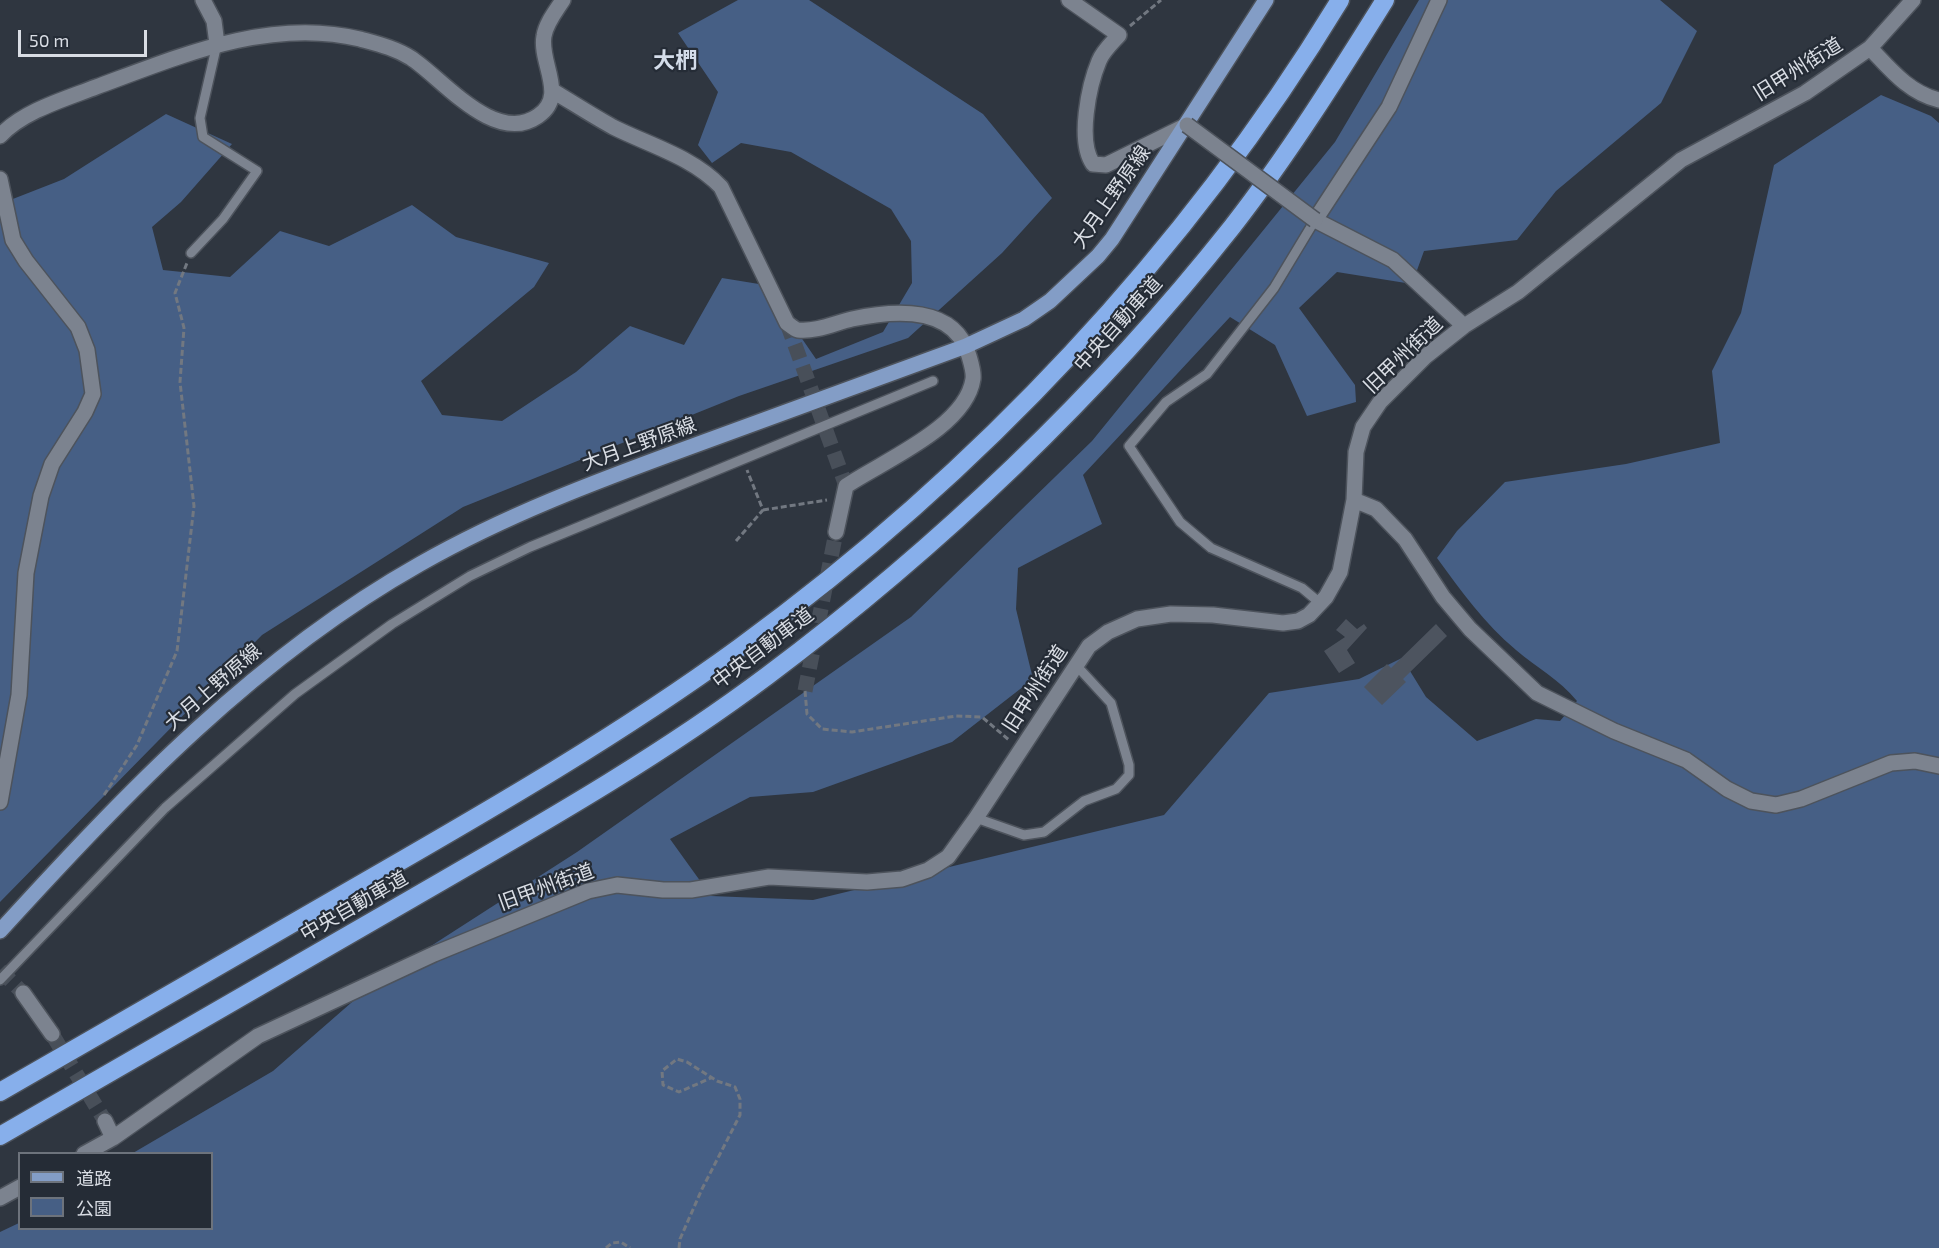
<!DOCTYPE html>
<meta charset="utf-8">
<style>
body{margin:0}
#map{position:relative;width:1939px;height:1248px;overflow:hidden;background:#2f3640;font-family:"Exo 2","Noto Sans JP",sans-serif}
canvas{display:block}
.legend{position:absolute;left:18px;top:1152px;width:195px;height:78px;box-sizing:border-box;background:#252c36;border:2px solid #6d737c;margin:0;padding:8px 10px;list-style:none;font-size:18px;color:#d9dde4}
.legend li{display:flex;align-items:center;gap:12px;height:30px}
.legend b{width:30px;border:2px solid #6d737c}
.scale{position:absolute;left:18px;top:30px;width:129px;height:27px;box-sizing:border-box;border:3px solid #d9dde4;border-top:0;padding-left:8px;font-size:18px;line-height:21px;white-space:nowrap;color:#d9dde4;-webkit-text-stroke:4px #252c36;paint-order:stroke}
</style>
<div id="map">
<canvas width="1939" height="1248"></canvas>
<ul class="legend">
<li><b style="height:8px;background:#839dc6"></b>道路</li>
<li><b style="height:16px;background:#465f85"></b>公園</li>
</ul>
<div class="scale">50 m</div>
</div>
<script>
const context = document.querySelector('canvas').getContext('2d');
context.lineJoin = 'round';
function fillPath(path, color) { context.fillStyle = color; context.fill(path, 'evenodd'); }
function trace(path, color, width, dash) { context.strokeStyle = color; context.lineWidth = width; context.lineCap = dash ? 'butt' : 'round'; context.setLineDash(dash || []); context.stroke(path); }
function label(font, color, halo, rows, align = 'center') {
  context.font = font + ' "Exo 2","Noto Sans JP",sans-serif'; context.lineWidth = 4.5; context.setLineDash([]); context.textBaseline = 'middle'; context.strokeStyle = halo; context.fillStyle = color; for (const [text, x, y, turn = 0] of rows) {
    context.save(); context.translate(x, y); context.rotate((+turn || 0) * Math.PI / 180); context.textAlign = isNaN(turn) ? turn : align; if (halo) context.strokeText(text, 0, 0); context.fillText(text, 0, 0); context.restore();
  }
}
fillPath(new Path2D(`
 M738,0H809L983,114L1052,198L1002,253L908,338L739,396L463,507L262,635L0,902V204L64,179L166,114L232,144L181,202L152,227L163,270L230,277L280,231L329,246L412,205L456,237L549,263L534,287L421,381L442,415L502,421L576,372L630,326L684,345L722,278L765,285L816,359L883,332L912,283L911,241L891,209L791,152L741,143L712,163L698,145L718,92L678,33Z
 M1419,0H1660L1697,31L1661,103L1556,191L1517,240L1424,251L1412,284L1337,272L1299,308L1355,385L1356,402L1307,416L1275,345L1230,317L1083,475L1102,524L1018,568L1016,609L1033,679L952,742L813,792L750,797L670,839L711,896L813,900L1164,815L1269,693L1359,679L1402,658L1426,697L1477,741L1536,719L1560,721L1577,701C1559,679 1537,668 1516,650C1484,623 1461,591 1437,558L1457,531L1505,482L1626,464L1720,443L1712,371L1741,313L1774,165L1881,95L1931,116L1939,123V1248H0V1232L19,1223L20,1228H212V1154L133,1153L273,1071L375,982L577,852L911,617L1092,441L1335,142Z`), '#465f85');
fillPath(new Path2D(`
 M1346,619L1357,629L1364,624L1367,628L1347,650L1355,663L1339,673L1324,651L1345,637L1336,630Z
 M1436,624L1447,636L1403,679L1406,682L1382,705L1364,687L1387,664L1391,668Z`), '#4d545f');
trace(new Path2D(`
 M787,323L846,486
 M805,691L836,532
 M0,970L23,993
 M52,1034L105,1121`), '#484f59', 15, [15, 8]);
const service = new Path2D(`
 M1315,220L1274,288L1207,374L1166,402L1129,446L1180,522L1211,548L1302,588L1320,603
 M191,253L223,219L257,171L203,137L200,118L217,44
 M976,818L1024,835L1044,832L1084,801L1116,789L1129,775V765L1111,703L1075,664
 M0,980L165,808L295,694L392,624L470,576L530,547L933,381`);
const minor = new Path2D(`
 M203,0L214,21L217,44
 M1069,0L1119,35C1112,43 1103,51 1099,61C1089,85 1077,141 1093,164L1106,165L1187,125
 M1439,0L1389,107L1315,220L1393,260L1464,326
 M1870,48C1890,69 1909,93 1939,100
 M553,91C573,103 593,116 613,127C649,145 693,157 721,187L787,323C790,325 794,329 798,330C816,332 835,323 852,319C894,310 955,305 969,356C971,363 974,372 973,379C966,427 883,461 846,486L836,532
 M0,136C23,111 65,99 96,87C180,56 270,17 360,39C378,44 395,48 411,58C443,79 495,146 538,116C568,96 539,63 544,36C546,23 556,11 563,0
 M0,179L13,240L26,261L78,327L87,350L93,394L85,412L52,464L41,496L26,573L19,695L0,802
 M1354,500L1376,509L1405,539L1443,597L1470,629L1537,693L1614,731L1686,760L1727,789L1751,801L1776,805L1801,799L1891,763L1915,761L1939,766
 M23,993L52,1034
 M105,1121L113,1138
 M84,1154L113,1138L258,1036L434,954L588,891L617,885L663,890H691L769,877L867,882L902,879L928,870L948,857L976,818L1089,646L1108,632L1137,619L1171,614L1213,615L1283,623L1298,621L1309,615L1326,597L1340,572L1354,500L1356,452L1363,427L1380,402L1426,356L1464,326L1518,292L1681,160L1805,93L1870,48L1913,0
 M0,1198L20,1187`);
const primary = new Path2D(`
 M0,931C127,792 255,657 420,564C506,515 597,481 690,447C782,413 874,380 966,346L1024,319L1050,301L1098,256L1112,239L1266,0`);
const motorway = new Path2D(`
 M0,1092C122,1022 244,951 366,881C493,808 621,734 739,648C978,474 1187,252 1340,0
 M0,1136C137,1057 274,978 411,899C532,829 655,760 767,676C938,548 1099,395 1232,227C1288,155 1337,77 1385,0`);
trace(service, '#4d535c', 12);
trace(minor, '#4d535c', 18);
trace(primary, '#4d535c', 18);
trace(motorway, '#4d535c', 21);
trace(new Path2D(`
 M1130,26L1161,0
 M763,510L827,500
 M736,541L763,510L747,470
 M805,691L807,714L822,729L852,732L956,716L982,717L1009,740
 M104,795L137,745L177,651L194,506L180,382L184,328L175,293L187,263
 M606,1248L612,1243L621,1242L630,1248
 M679,1248L680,1239L702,1189L740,1115V1099L735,1087L717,1081L687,1062L677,1059L662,1071L663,1085L679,1092L711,1078`), '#727881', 3, [6, 3]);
trace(service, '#7c838f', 9);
trace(minor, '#7c838f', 15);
trace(primary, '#839dc6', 15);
trace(motorway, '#87afeb', 18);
const minorBridge = new Path2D(`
 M1187,125L1315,220`);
trace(minorBridge, '#4d535c', 18, []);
trace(minorBridge, '#7c838f', 15);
label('20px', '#d9dde4', '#252c36', [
 ["旧甲州街道",1798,69,-32],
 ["大月上野原線",1111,197,-55],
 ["中央自動車道",1118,324,-48],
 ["旧甲州街道",1403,355,-44],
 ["大月上野原線",639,444,-20],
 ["中央自動車道",763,648,-37],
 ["大月上野原線",213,687,-41],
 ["旧甲州街道",1035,689,-57],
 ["旧甲州街道",546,887,-20],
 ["中央自動車道",354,906,-30]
]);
label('bold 22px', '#d4ddea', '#252c36', [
 ["大椚",675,61]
]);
</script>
